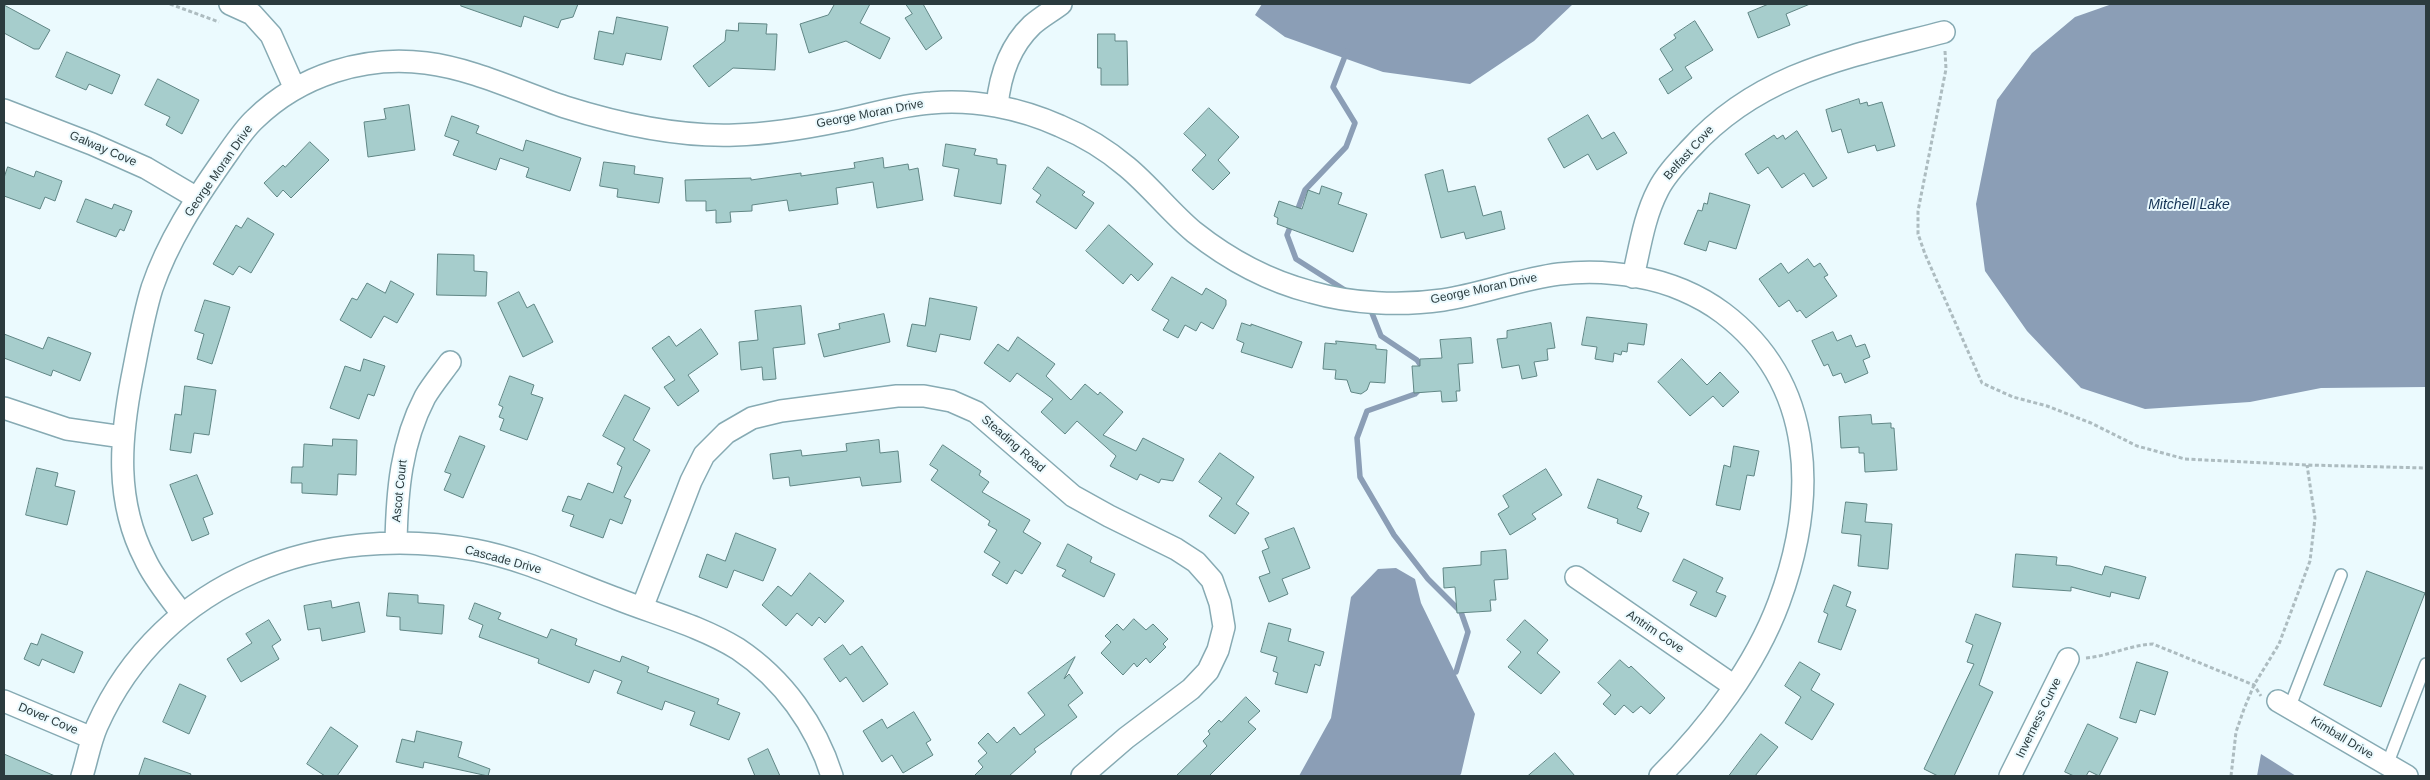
<!DOCTYPE html>
<style>
body{margin:0}
#map{position:relative;width:2430px;height:780px;overflow:hidden;background:#ebfafe;font-family:Arial,sans-serif}
canvas{display:block}
.frame{position:absolute;inset:0;border:5px solid #2b3b3e;pointer-events:none}
</style>
<div id="map">
<canvas width="2430" height="780"></canvas>
<div class="frame"></div>
</div>
<script>
const context = document.querySelector('canvas').getContext('2d');
context.lineJoin = 'round';
function fillPath(path, color) { context.fillStyle = color; context.fill(path, 'evenodd'); }
function trace(path, color, width, dash) { context.strokeStyle = color; context.lineWidth = width; context.lineCap = dash ? 'butt' : 'round'; context.setLineDash(dash || []); context.stroke(path); }
function label(font, color, halo, rows, align = 'center') {
  context.font = font + ' Arial,sans-serif'; context.lineWidth = 4; context.setLineDash([]); context.textBaseline = 'middle'; context.strokeStyle = halo; context.fillStyle = color; for (const [text, x, y, turn = 0] of rows) {
    context.save(); context.translate(x, y); context.rotate((+turn || 0) * Math.PI / 180); context.textAlign = isNaN(turn) ? turn : align; if (halo) context.strokeText(text, 0, 0); context.fillText(text, 0, 0); context.restore();
  }
}
fillPath(new Path2D(`
 M1262,4H1573L1534,41L1470,84L1383,72L1285,37L1255,15Z
 M2112,4H2426V387L2321,388L2250,402L2145,409L2081,388L2027,331L1985,271L1976,204L1997,100L2032,53L2075,17Z
 M1396,568L1415,579L1421,603L1475,714L1461,774L1459,776H1299L1331,718L1351,597L1378,569Z
 M2261,754L2296,776H2257Z`), '#8b9eb6');
trace(new Path2D(`
 M1296,214L1305,190L1346,147L1355,123L1333,87L1347,51
 M1292,222L1287,235L1296,259L1348,292
 M1370,308L1381,336L1417,360L1424,370
 M1421,388L1415,394L1367,411L1357,438L1360,477L1394,535L1428,579L1461,612L1468,632L1456,672`), '#8b9eb6', 5.5);
const building = new Path2D(`
 M462,4H578L573,17L561,20L558,28L524,16L521,27L461,6Z
 M835,4H870L860,23L890,38L880,59L846,41L809,53L800,24L828,15Z
 M906,4H923L942,38L926,50L905,18L912,14Z
 M1769,4H1810L1786,14L1790,25L1758,38L1748,13Z
 M4,5L50,30L39,49H34L4,33Z
 M617,17L668,27L661,60L626,53L623,65L594,59L599,31L613,34Z
 M1695,21L1713,50L1685,67L1692,78L1668,94L1659,79L1673,70L1660,49L1676,38L1674,35Z
 M739,23L767,24L766,34H777L775,70L733,68L709,87L693,66L725,41L726,30L738,31Z
 M1098,34H1115V41H1127L1128,85H1101V68H1098Z
 M67,52L120,75L112,94L89,84L86,90L56,77Z
 M158,79L199,100L182,134L166,125L170,117L145,105Z
 M1859,99L1860,104L1867,102L1868,106L1882,102L1895,146L1877,151L1875,145L1848,153L1841,129L1832,132L1826,110Z
 M409,105L415,150L368,157L364,122L386,119L384,109Z
 M1209,108L1239,137L1218,160L1230,173L1213,190L1192,170L1206,155L1184,134Z
 M1588,115L1602,139L1614,132L1627,153L1597,170L1588,154L1564,168L1548,139Z
 M452,116L479,126L476,133L523,151L526,140L581,158L570,191L526,177L529,168L500,158L496,170L453,155L459,141L445,136Z
 M1797,131L1827,178L1813,187L1804,173L1782,188L1768,167L1758,174L1745,154L1774,135L1777,139L1783,135L1785,139Z
 M310,142L329,160L291,198L283,190L277,197L264,183L283,165L285,167Z
 M946,144L976,149L974,155L997,159V164L1006,165L1001,204L954,196L959,169L943,166Z
 M883,158L884,168L908,164L909,170L918,168L923,200L877,208L873,182L836,188L838,204L789,211L787,200L752,205V211L730,212L731,222L716,223V210L706,211V201H686L685,180L751,178V180L801,173V176L855,168L854,163Z
 M604,162L635,166L634,174L663,178L659,203L617,197L618,189L600,186Z
 M8,167L34,177L36,171L62,181L55,201L45,197L40,209L4,196V178Z
 M1048,167L1085,192L1082,195L1094,203L1076,229L1036,202L1041,195L1033,189Z
 M1443,170L1448,192L1475,186L1483,216L1501,211L1505,229L1466,239L1464,232L1441,238L1425,175Z
 M1322,186L1342,193L1338,204L1367,214L1353,252L1277,224L1278,218L1274,216L1279,201L1302,209L1308,190L1319,194Z
 M1710,193L1750,205L1736,249L1709,241L1706,251L1684,244L1698,210L1702,211L1704,203L1707,204Z
 M86,199L112,209L114,204L132,211L124,231L120,229L116,237L77,222Z
 M248,218L274,234L251,273L239,266L233,275L213,264L236,225L241,228Z
 M1109,225L1153,264L1138,281L1131,274L1123,284L1086,251Z
 M438,254L474,255V271L487,272L486,296L437,295Z
 M1808,259L1814,267L1820,263L1828,275L1824,277L1837,296L1806,318L1800,310L1797,312L1789,300L1779,307L1759,279L1781,263L1788,273Z
 M1172,277L1202,295L1206,288L1226,300V305L1213,329L1201,322L1196,331L1185,325L1178,338L1163,330L1169,320L1152,310Z
 M391,281L414,294L397,323L384,316L371,338L340,320L352,298L357,300L367,283L385,293Z
 M519,292L527,308L534,304L553,342L523,357L498,303Z
 M930,298L977,307L970,340L940,334L936,352L907,346L912,324L925,326Z
 M205,300L230,307L212,364L197,359L204,334L195,331Z
 M801,306L805,344L773,348L776,379L763,380L762,367L741,370L739,342L758,340L755,311Z
 M884,314L890,342L824,357L818,334L840,329L839,324Z
 M1587,317L1647,324L1644,345L1628,343L1627,352L1622,351L1621,355L1614,353L1613,362L1595,359L1597,347L1582,345Z
 M1242,323L1251,326V324L1302,342L1292,368L1241,352L1244,343L1237,340Z
 M1551,323L1555,348L1547,349L1548,360L1534,362L1537,376L1522,379L1519,365L1502,368L1497,339L1507,338V331Z
 M701,329L718,354L688,375L699,391L678,406L664,387L675,380L652,348L669,336L676,346Z
 M1833,332L1837,341L1851,335L1856,347L1865,344L1870,357L1863,360L1868,373L1845,383L1841,373L1833,376L1828,364L1824,366L1812,341Z
 M4,334L43,349L48,337L91,353L80,381L53,370L51,376L4,358Z
 M1018,337L1055,364L1046,376L1071,400L1085,384L1098,395L1100,392L1123,412L1103,435L1136,451L1143,438L1184,459L1173,481L1161,479L1159,483L1140,474L1137,480L1110,466L1116,456L1077,421L1065,434L1041,412L1053,399L1017,373L1010,382L984,363L998,344L1008,351Z
 M1471,338L1473,363L1458,364L1460,391H1456L1457,401L1442,402L1441,391L1414,393L1412,366H1420V359L1442,358L1440,340Z
 M1336,341L1376,345V349L1387,350L1385,383L1370,382L1367,390L1361,394L1351,392L1347,380L1335,379L1336,370L1323,369L1325,343L1336,344Z
 M364,359L385,366L374,396L368,394L359,419L330,408L345,366L360,371Z
 M1682,359L1707,385L1720,372L1739,392L1723,407L1713,396L1690,416L1658,382Z
 M510,376L534,385L531,394L543,398L527,440L500,430L504,419L499,417L503,407L499,405Z
 M185,386L216,390L209,435L194,433L191,453L170,450L175,414L181,415Z
 M625,395L650,408L633,440L650,450L624,497L631,500L622,524L610,519L603,538L570,526L574,515L562,511L568,496L581,500L588,483L613,493L622,467L617,464L625,448L603,436Z
 M1871,415L1872,424L1891,423V428H1894L1897,470L1865,472L1864,453H1859V447L1841,448L1839,417Z
 M460,436L485,446L463,498L444,490L451,474L445,472Z
 M333,439L357,440L356,475L338,474L337,495L302,493V483H291L292,467H303L304,444L332,446Z
 M879,440L880,453L898,451L901,482L862,486L860,477L790,486L789,477L773,479L770,454L801,450L802,456L847,451L846,444Z
 M943,445L981,471L979,475L989,482L982,492L1030,520L1023,532L1041,543L1022,574L1015,570L1007,584L992,575L1000,562L984,552L997,530L988,525L990,521L931,480L938,470L930,465Z
 M1734,446L1759,451L1754,476L1747,475L1740,510L1716,505L1724,465L1730,467Z
 M1220,453L1254,477L1236,504L1249,513L1235,534L1209,516L1222,498L1199,482Z
 M37,468L58,473L55,486L75,491L67,525L26,515Z
 M1546,469L1562,495L1532,514L1536,519L1510,535L1498,514L1509,507L1503,496Z
 M197,475L213,514L203,518L209,534L192,541L170,485Z
 M1598,479L1642,496L1637,508L1649,513L1641,532L1617,523L1618,519L1588,508Z
 M1846,502L1867,504L1865,522L1892,524L1888,569L1858,566L1861,535L1842,533Z
 M1294,528L1310,568L1282,579L1288,594L1269,602L1259,577L1270,573L1262,551L1269,548L1265,539Z
 M736,533L776,549L763,581L734,570L727,588L699,577L707,554L725,561Z
 M1068,544L1092,557L1090,562L1115,574L1104,597L1062,576L1066,570L1057,566Z
 M1506,550L1508,579L1494,580L1496,600H1490L1491,611L1457,613L1455,587L1444,588L1443,568L1481,565V552Z
 M2016,554L2057,557L2056,565L2070,566L2102,575L2105,566L2146,577L2139,599L2111,592L2110,597L2071,587V591L2013,587Z
 M1684,559L1723,578L1716,592L1726,596L1716,617L1690,605L1697,592L1673,581Z
 M2367,571L2425,593L2381,707L2324,685Z
 M810,573L844,601L825,623L819,617L812,626L797,613L786,626L762,605L778,586L791,596Z
 M1834,585L1851,592L1846,606L1856,610L1841,650L1818,642L1828,614L1824,612Z
 M389,593L418,595V603L444,605L442,634L400,630V617L387,616Z
 M331,601L332,608L359,602L365,632L322,641L320,628L308,630L304,606Z
 M475,603L501,613L498,619L547,638L551,629L577,639L575,645L620,662L622,656L649,667L647,672L719,699L717,704L740,713L729,740L690,725L695,712L665,701L662,710L617,693L622,681L594,670L589,683L538,663L539,659L479,637L483,625L469,619Z
 M1976,614L2001,623L1979,685L1993,692L1954,776H1938L1924,769L1974,664L1967,662L1973,645L1966,642Z
 M1134,619L1146,630L1153,624L1168,639L1163,644L1166,647L1150,663L1146,658L1137,667L1134,663L1123,675L1101,653L1111,642L1105,636L1117,624L1123,630Z
 M269,620L281,640L272,646L279,659L241,682L227,659L252,643L246,634Z
 M1525,620L1548,640L1537,653L1560,672L1541,694L1508,667L1521,652L1507,640Z
 M1269,623L1291,629L1288,641L1324,652L1320,666L1315,664L1307,693L1275,684L1278,673L1273,671L1277,657L1261,652Z
 M42,634L83,652L74,673L42,659L39,666L24,659L31,643L37,645Z
 M843,645L850,655L862,646L888,684L863,702L846,677L840,682L824,659Z
 M1075,657L1064,679L1069,674L1083,693L1068,705L1077,717L1034,749L1036,752L1009,776H974L983,767L978,761L987,753L978,743L988,733L997,743L1014,727L1020,735L1045,715L1028,693Z
 M1620,660L1629,668L1631,666L1665,698L1650,714L1641,706L1633,713L1624,705L1615,715L1603,704L1611,695L1598,683Z
 M1800,662L1820,674L1811,690L1834,704L1812,740L1785,723L1801,697L1785,686Z
 M2137,662L2168,672L2155,715L2140,710L2136,723L2120,718Z
 M180,684L206,696L189,734L163,722Z
 M1246,697L1260,711L1248,722L1256,729L1209,776H1176L1207,746L1203,741L1210,734L1208,731L1219,720L1221,722Z
 M914,712L931,740L926,743L933,755L903,773L892,755L882,762L863,731L882,719L887,728Z
 M2088,724L2118,738L2099,776L2089,771L2086,776H2074L2065,772Z
 M331,727L358,746L337,776H325L307,764Z
 M417,731L462,742L458,757L490,769L488,776L424,762L423,768L396,762L402,739L414,742Z
 M1761,734L1778,747L1755,776H1729Z
 M768,749L780,776H755L748,759Z
 M1555,753L1575,776H1528Z
 M4,754L55,776H4Z
 M145,758L191,774L190,776H139Z`);
fillPath(building, '#a6cdcc');
trace(building, '#608685', 1);
const lane = new Path2D(`
 M2290,706L2341,575
 M2387,765L2426,664`);
const street = new Path2D(`
 M230,4L252,14L271,35L295,89
 M997,106C1000,75 1009,47 1032,25C1041,17 1052,11 1061,4
 M4,110L92,144L146,168L197,198
 M1633,277C1640,247 1644,217 1658,190C1666,174 1679,161 1691,148C1760,72 1849,57 1944,32
 M4,408L67,429L123,437
 M396,543C397,491 401,443 425,397C432,385 442,373 450,362
 M1576,577L1734,686
 M642,608L691,481L704,455L726,433L752,418L781,411L897,396H924L951,401L976,412L1073,496L1109,516L1176,549L1196,562L1212,580L1220,603L1224,627L1218,650L1208,671L1191,689L1126,738L1082,776
 M182,614C169,596 154,579 145,559C115,501 120,440 132,378C138,348 143,317 152,288C168,241 195,200 223,160C233,146 243,130 255,119C300,75 365,55 426,63C474,69 520,92 565,107C619,124 678,137 735,135C770,134 806,128 840,121C870,115 899,105 931,103C974,99 1020,108 1060,126C1084,136 1107,150 1127,167C1151,187 1170,212 1194,232C1228,259 1269,281 1311,292C1352,304 1401,306 1443,300C1482,294 1520,279 1559,274C1584,271 1613,272 1638,277C1668,282 1699,295 1723,313C1817,384 1817,499 1779,602C1755,667 1708,728 1660,776
 M4,701L92,738
 M2278,701L2407,776
 M82,776C87,760 90,742 97,726C163,578 323,522 475,550C523,559 569,581 615,598C655,614 701,626 738,649C783,679 816,725 832,776
 M2010,776L2068,659`);
trace(lane, '#86aab3', 14);
trace(street, '#86aab3', 24);
trace(new Path2D(`
 M170,4L219,22
 M1945,51L1946,69L1918,211V234L1925,254L1982,383L2013,397L2047,406L2091,423L2137,446L2185,459L2307,465L2426,468
 M2086,658C2109,656 2130,645 2153,644L2254,685L2261,696
 M2231,776L2236,732L2244,709L2254,685L2279,644L2310,561L2315,518L2307,465`), '#adbcc0', 3, [4, 2.5]);
trace(lane, '#fff', 11);
trace(street, '#fff', 21);
label('12px', '#2b3b3e', '#ebfafe', [
 ["George Moran Drive",870,114,-11],
 ["Galway Cove",103,149,23],
 ["Belfast Cove",1689,153,-48],
 ["George Moran Drive",219,171,-55],
 ["George Moran Drive",1484,289,-12],
 ["Steading Road",1013,444,41],
 ["Ascot Court",400,491,-84],
 ["Cascade Drive",503,560,15],
 ["Antrim Cove",1655,632,34],
 ["Inverness Curve",2039,718,-64],
 ["Dover Cove",48,719,23],
 ["Kimball Drive",2342,738,31]
]);
label('italic 14px', '#133254', '#ebfafe', [
 ["Mitchell Lake",2189,205]
]);
</script>
